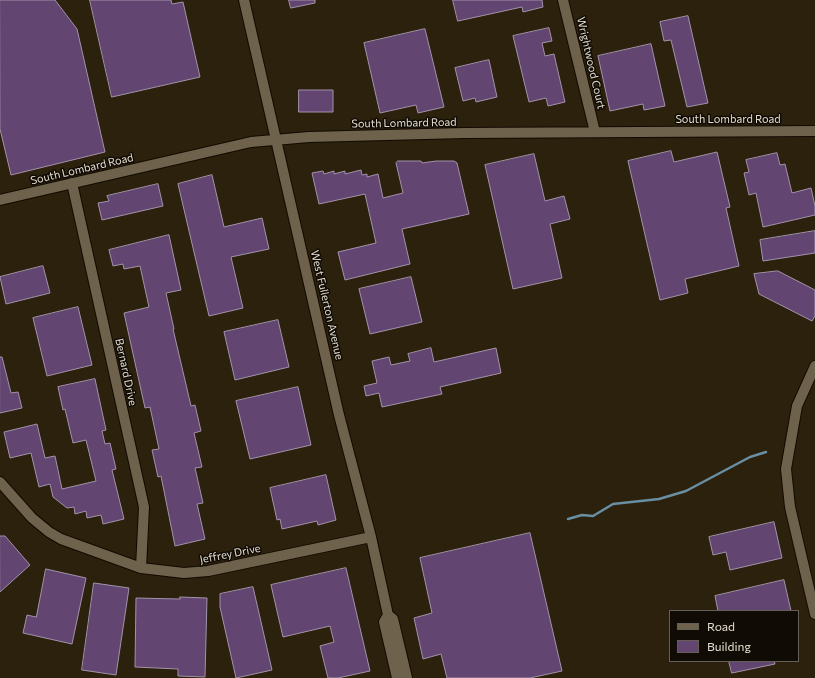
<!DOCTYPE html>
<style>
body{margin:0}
#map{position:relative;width:815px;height:678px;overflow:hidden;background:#2b210d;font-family:Commissioner,sans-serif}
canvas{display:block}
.legend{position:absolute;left:669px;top:610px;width:130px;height:52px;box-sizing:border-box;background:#100b04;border:1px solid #655f56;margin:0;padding:5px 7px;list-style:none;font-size:12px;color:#e4ddd1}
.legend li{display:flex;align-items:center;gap:8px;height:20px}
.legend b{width:20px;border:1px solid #655f56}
</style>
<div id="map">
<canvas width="815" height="678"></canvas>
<ul class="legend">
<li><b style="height:5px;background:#6e624c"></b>Road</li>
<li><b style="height:11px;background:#634571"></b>Building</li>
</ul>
</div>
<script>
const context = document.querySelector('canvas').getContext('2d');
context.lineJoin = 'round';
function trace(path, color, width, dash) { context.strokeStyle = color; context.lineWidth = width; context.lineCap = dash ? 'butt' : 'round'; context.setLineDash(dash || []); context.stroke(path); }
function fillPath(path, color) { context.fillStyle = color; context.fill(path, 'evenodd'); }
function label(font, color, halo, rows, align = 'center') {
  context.font = font + ' Commissioner,sans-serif'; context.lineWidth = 3; context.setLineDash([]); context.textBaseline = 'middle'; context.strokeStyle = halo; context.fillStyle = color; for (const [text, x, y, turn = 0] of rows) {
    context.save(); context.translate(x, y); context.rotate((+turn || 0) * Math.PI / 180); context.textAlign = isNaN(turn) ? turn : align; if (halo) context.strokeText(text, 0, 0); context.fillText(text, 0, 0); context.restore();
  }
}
trace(new Path2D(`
 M568,519L582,515L593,516L613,504L659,499L686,491L750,457L766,452`), '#6a8fa2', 2.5);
const building = new Path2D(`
 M0,0H55L77,29L105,152L11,175L0,129Z
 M90,0H171L172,4L183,2L200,77L112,97Z
 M289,0H315V3L291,8Z
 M453,0H542L543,7L523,12L522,7L458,21Z
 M688,16L708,103L687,107L671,40L664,41L660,22Z
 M549,28L552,41L542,43L545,56L554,54L565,102L548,106L546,98L529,102L513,36Z
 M425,29L444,107L418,113L416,105L380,113L364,43Z
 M651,44L665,106L644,110L643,104L610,111L598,56Z
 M489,60L497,97L476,102L475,98L463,101L455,68Z
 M299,90H333V112H299Z
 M671,151L674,162L717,152L730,207L726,208L739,266L685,279L688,293L660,300L628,161Z
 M777,153L780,165L785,164L792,193L811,188L815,206V215L763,227L756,193L749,195L744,173L749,172L746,160Z
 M534,154L545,201L564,196L570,219L550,224L562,278L513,289L485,165Z
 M398,161H421L422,163L436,161H454L457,163L469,214L402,229L410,264L345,280L338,252L376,243L365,194L319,204L312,173L323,171L324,174L334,171V174L345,171V174L361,170L362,175L367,174V177L378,174L383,198L403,193L396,163Z
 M212,175L224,227L262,218L269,249L231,257L243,308L209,316L178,184Z
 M158,184L163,206L102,220L98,203L109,201L107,196Z
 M815,231V253L763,261L760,240Z
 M169,235L181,290L166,293L174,329H173L191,406L195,405L201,431L194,433L202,467L195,468L203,503L197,504L205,539L175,546L161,476L158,477L152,450L159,449L150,407L145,408L124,313L149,307L140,266L124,269L123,264L113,266L109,250Z
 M43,266L50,293L6,304L0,277Z
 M778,271L815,290V316L812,321L759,294L754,274Z
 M411,277L422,322L370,334L359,289Z
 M78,307L92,365L47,376L33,318Z
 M278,320L289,367L235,380L224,332Z
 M431,348L434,362L496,348L501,373L440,387L442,394L382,407L379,393L366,396L364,386L377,383L372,361L389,357L391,365L410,361L408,354Z
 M0,357H2L11,393L18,392L22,408L0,413Z
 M95,379L106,430L102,431L105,444L110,443L116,469L112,470L124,519L103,524L101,515L87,518L86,511L75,514L74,507L67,508L53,497L50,484L39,487L31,453L10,458L4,432L37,424L45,458L55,456L62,489L96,481L86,440L73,443L65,409L63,410L58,387Z
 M298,387L311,445L250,459L236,401Z
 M326,475L336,520L318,525L317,521L282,529L280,519L277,520L270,488Z
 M774,522L782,558L730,570L726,552L713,555L709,537Z
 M530,533L562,671L530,678H447L441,654L423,659L414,618L432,613L420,558Z
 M0,536H5L30,565L0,592Z
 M346,568L370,671L338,678H328L320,646L334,642L330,626L283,637L271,585Z
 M46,569L86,578L72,644L23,633L27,615L36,617Z
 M784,580L791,611H718L715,596Z
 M94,583L129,588L116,675L82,670Z
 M253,587L272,670L236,678L220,607V594Z
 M180,597L207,598L205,677L178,676V669L135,667L136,598L180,599Z
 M729,661H774L775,664L732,673Z`);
fillPath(building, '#634571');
trace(building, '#a293aa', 1);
const minor = new Path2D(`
 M244,0L339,415L371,537L388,615L393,619L407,678
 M563,0L595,132
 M72,183L144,507L141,568
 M0,200L251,142L309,137L464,133L815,131
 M815,366L797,406L786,469L790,507L815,614
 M0,482L32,518L49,532L61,539L141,568L184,573L208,571L371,537
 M388,615L384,622L397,678`);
trace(minor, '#130a00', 12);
trace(minor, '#6e624c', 10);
label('11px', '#e4ddd1', '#100b04', [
 ["Wrightwood Court",591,63,77],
 ["South Lombard Road",728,119],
 ["South Lombard Road",404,123,-1],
 ["South Lombard Road",82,169,-13],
 ["West Fullerton Avenue",327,305,77],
 ["Bernard Drive",126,372,78],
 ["Jeffrey Drive",230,554,-11]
]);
</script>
